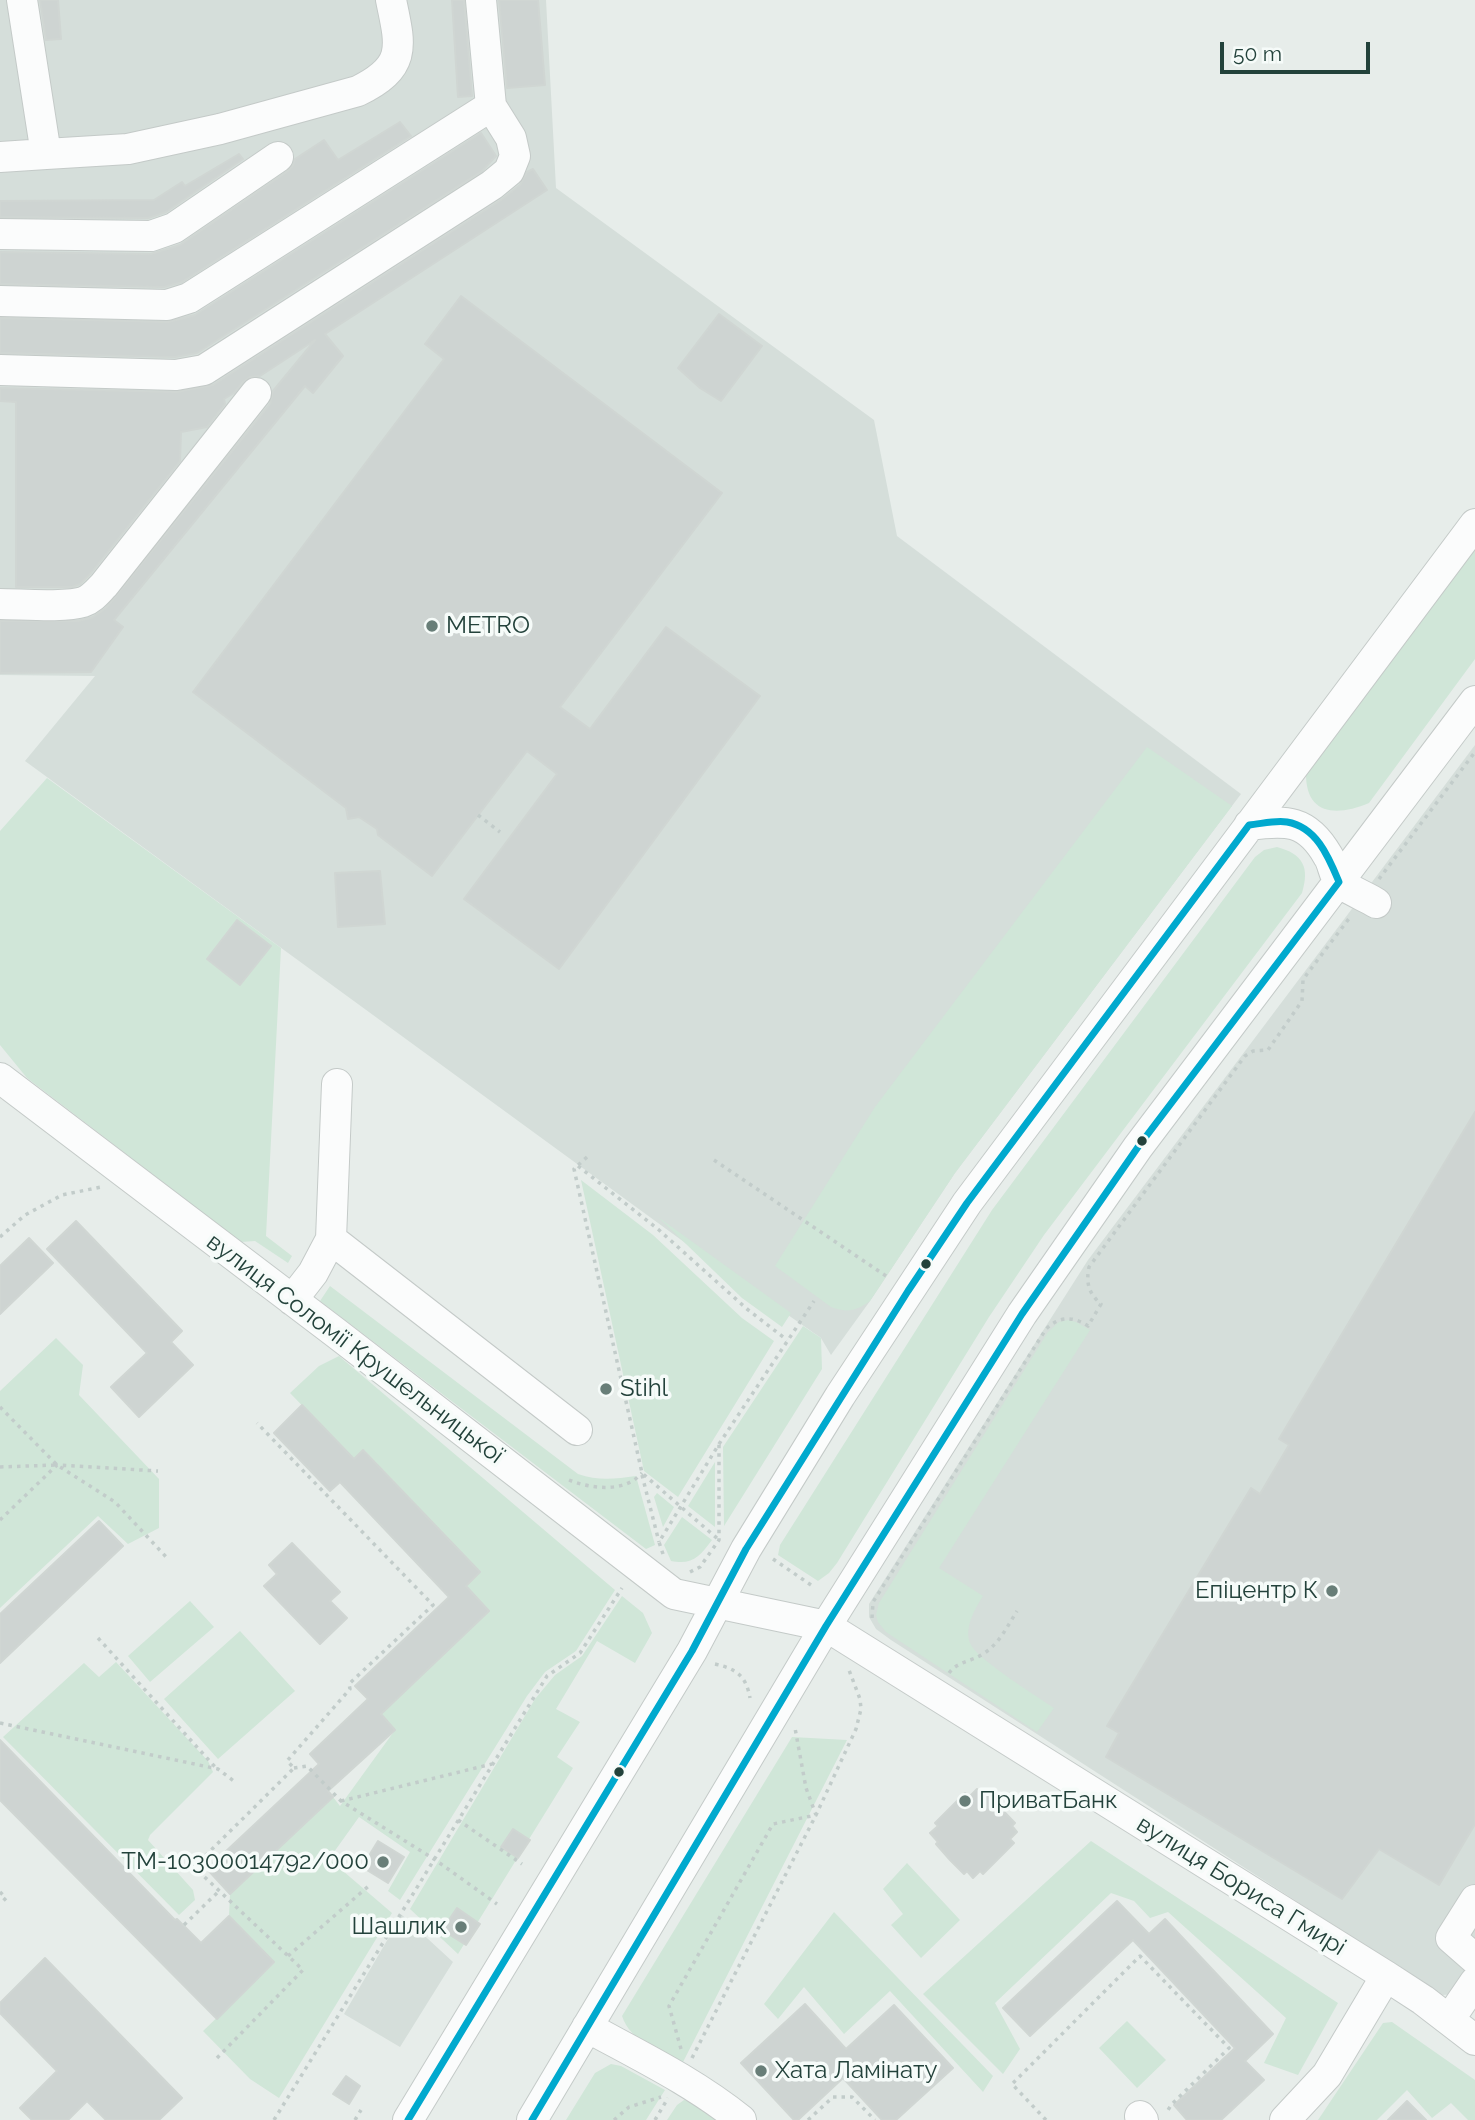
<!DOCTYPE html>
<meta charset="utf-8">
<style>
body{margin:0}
#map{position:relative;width:1475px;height:2120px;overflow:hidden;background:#e7edea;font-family:Raleway,sans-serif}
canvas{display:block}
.scale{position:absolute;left:1220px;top:42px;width:150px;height:32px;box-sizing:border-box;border:4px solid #23423b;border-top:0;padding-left:9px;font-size:21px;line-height:24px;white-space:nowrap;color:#23423b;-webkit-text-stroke:5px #f6fbf9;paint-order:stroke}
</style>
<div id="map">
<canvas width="1475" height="2120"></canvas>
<div class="scale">50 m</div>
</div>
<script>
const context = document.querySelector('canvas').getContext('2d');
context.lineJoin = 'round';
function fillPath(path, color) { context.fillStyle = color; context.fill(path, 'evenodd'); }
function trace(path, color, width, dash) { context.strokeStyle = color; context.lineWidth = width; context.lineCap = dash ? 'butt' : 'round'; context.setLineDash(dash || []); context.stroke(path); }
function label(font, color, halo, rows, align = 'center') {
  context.font = font + ' Raleway,sans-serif'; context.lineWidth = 7; context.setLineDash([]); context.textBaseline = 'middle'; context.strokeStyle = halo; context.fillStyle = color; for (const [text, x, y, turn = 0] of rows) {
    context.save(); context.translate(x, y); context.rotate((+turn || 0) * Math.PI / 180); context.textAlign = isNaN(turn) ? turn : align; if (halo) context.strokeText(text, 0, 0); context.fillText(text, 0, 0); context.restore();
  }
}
fillPath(new Path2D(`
 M0,0H546L556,188L874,420L897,536L1241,794L955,1173L870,1301L831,1355L821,1338L695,1250L25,761L95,676L0,675Z
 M1475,745V1993L1442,1995L891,1640L876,1629L869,1617V1604L1088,1260Z
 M402,1915L453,1962L400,2047L344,2014Z`), '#d5deda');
fillPath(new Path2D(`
 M1475,547V659L1369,803C1336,817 1305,815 1306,772Z
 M1147,747L1232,806L955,1173L870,1301C856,1311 848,1313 831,1307L775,1266L875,1107Z
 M47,778L281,948L266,1236L292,1256L288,1263L255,1241L241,1242L27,1078L0,1045V831Z
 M1277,847C1303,854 1310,867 1302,893L1044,1235L989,1317L837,1563L829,1573L818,1581L778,1555L780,1545L992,1210L1255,857L1264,850Z
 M581,1180L653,1235L742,1318L774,1341L678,1497L644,1471Z
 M658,1217L791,1313L782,1327L742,1298Z
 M330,1286L578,1474C598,1481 615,1479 636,1476L655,1545L646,1549L320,1301Z
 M1068,1320L1076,1322L1090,1330L939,1568L983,1596C975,1609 964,1627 970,1643C975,1658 1038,1697 1054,1708L1037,1732L886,1632L878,1622L876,1615L879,1603L1048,1332L1059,1322Z
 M803,1326L821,1338L822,1369L724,1526L723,1447Z
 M56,1338L83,1365L79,1395L159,1479V1528L128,1544L98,1516L0,1608V1391Z
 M339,1356L615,1590L576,1651L545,1672L527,1696L400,1900L388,1891L410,1852L359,1817L329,1859L392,1913L279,2098L250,2079L203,2031L274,1963L229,1916L230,1894L333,1797L340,1806L395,1730L381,1714L489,1611L466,1586L480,1572L364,1450L354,1459L290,1393L319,1366Z
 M715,1462V1527L688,1506Z
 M657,1493L674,1507L663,1527L654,1497Z
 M682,1517L712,1540C699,1557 693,1565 671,1561L664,1545Z
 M622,1596L643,1613L652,1633L635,1663L597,1641L556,1709L580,1722L557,1757L573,1768L458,1954L410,1909L535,1699L555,1675L582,1656Z
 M190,1601L214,1627L150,1682L128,1656Z
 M240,1631L295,1691L218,1759L164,1699Z
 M116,1662L208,1761L213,1772L150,1835L148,1840L193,1890L195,1900L179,1915L3,1737L84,1663L99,1677Z
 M792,1737L847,1740L682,2064C660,2052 630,2041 622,2016Z
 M1091,1841L1338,2003L1298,2075L1264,2063L1286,2018L1168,1912L1150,1918L1134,1901L1111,1893L995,2003L1020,2049L1003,2074L923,1994Z
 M907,1863L960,1920L921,1958L891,1925L903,1914L883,1889Z
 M834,1912L993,2076L983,2092L890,1991L844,2034L804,1987L778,2019L764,2004Z
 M1127,2021L1166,2060L1137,2088L1099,2048Z
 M1392,2022L1475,2080V2120H1468L1451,2103L1432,2118L1407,2090L1377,2120H1318L1383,2023Z
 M611,2064L621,2066L665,2090L646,2120H566L595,2073Z
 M684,2100L694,2102L718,2120H667L677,2105Z`), '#d0e6d8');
const building = new Path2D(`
 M40,0H58L61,39L46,40Z
 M452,0H464L472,96L458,97Z
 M499,0H538L545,85L507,88Z
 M400,122L411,136L182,282L164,287L0,284V252L151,254L180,245L288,171L293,165L295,159L324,140L338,160Z
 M481,133L496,156L482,171L197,353L175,357L0,353V318L167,322L195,315Z
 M239,154L243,159L166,212L148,218L0,217V201L154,200L182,182L185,186Z
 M533,169L547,190L325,334L343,356L313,393L305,386L114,620L123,627L91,672L0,673V621H77L93,617L106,608L270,404L273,391L315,340L260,376L250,377L243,382L234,393L224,399L225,404L207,427L181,432L180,461L91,573L80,584L72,587H16V402L0,401V388L176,392L213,385L501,200L520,185L527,172Z
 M461,296L722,493L560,707L590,729L666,627L760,696L559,969L464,899L557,774L527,751L432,876L378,835L377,829L359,817L348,819L346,808L193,692L444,359L425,344Z
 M719,314L762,346L721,401L700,388L678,368Z
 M380,871L385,924L338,927L335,873Z
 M237,920L271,946L240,985L207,959Z
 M1475,1112V1824L1439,1885L1379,1849L1342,1899L1106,1757L1119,1733L1107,1726L1251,1488L1260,1494L1289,1445L1279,1439Z
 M76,1221L182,1331L171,1342L193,1365L139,1417L111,1387L147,1353L47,1249Z
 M29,1238L53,1263L0,1314V1266Z
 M302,1405L354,1459L363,1450L480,1572L466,1586L489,1611L381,1714L395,1730L328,1791L333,1797L230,1894L207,1869L319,1764L310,1754L368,1699L355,1686L449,1597L340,1482L330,1491L274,1433Z
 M99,1521L123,1546L0,1663V1614Z
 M292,1543L340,1592L330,1601L347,1618L320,1644L264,1586L277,1574L269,1565Z
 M0,1740L175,1920L177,1919L201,1943L229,1916L274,1962L217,2019L0,1800Z
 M977,1789L984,1797L987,1794L1015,1823L1012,1826L1017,1832L1010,1839L1014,1843L983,1874L980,1871L973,1878L967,1871L964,1874L950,1860L936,1844L938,1842L930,1833L938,1826L935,1823L965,1793L969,1797Z
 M513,1829L530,1840L518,1858L501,1847Z
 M378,1841L404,1857L388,1883L362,1867Z
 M1117,1901L1149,1934L1165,1919L1273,2034L1245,2061L1264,2080L1221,2120H1187L1174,2105L1235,2048L1133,1940L1030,2036L1003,2008Z
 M457,1908L480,1924L466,1945L442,1930Z
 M45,1958L182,2098L159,2120H106L87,2101L68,2120H32L20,2108L57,2071L0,2013V2003Z
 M805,2004L846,2049L894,2005L953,2068L896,2120H882L843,2078L798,2120H794L741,2063Z
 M346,2076L360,2086L349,2104L333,2094Z
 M1407,2101L1426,2120H1388Z`);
fillPath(building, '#ced4d2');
trace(building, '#d0d6d3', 2);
const minor = new Path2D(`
 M46,154L128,149L220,129L358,91C407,67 401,47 391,0
 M0,157L46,154L22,0
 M0,234L151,236L174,228L278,157
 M0,301L167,305L189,298L491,106
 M0,370L176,375L204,370L492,185L509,171L515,156L511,138L491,106L481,0
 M0,604C21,604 64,608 83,602C92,599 98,591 104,585L256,393
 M1249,825C1286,820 1307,819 1328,856C1333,863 1333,874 1339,881C1344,888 1367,897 1376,903
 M0,1078L336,1333L674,1594L826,1626L1386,1976L1423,2000L1475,2040
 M331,1239L577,1430
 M292,1300L313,1273L331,1239L337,1084
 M1475,1900L1451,1938L1475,1959
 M1449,2020L1475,1982
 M587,2027C640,2056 694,2082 741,2120
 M1140,2116L1143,2120
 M408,2120L692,1651L746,1549L840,1396L967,1203L1475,524
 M532,2120L826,1626L1022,1314L1138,1147L1475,701
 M1285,2120L1327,2075L1386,1976`);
trace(minor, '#c4cac8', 32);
trace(new Path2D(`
 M478,815L500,832
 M1379,879L1475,752
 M587,1157L574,1169L642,1473L719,1540
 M714,1160L889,1278
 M578,1166L659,1230L747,1309L787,1340
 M0,1237L25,1215L62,1195L101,1187
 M0,1407L57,1465L115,1502L169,1560
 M0,1467L55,1465
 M642,1475L659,1542
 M569,1480C591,1489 625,1493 642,1473
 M0,1520L57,1465L158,1471
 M663,1554L659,1542L719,1444L814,1301
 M773,1559L811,1585
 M690,1572L700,1567L719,1540V1444
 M872,1618L873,1602L1046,1329C1059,1316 1073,1316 1088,1326L1101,1304C1088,1293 1086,1282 1089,1267L1245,1056L1253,1051L1268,1050L1302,1001L1303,980L1307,974L1351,916
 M98,1638L216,1768
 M715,1664C737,1669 746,1676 750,1698
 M949,1673C958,1661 971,1662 983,1654C999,1644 1007,1627 1017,1611
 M0,1723L218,1769L235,1782
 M294,1768L307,1766L341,1801L434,1859L497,1904
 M341,1801L492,1764
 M458,1820L522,1864
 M0,1892L6,1898L0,1904
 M184,1925L219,1891
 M288,1956L371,1884
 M681,2049L669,2006L773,1824L816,1815L806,1788L795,1728
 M217,2058L303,1970L194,1867L294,1768L287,1761L350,1689L349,1684L433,1605L257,1423
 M692,2058L816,1815L856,1729L861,1709L860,1699L849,1670
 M274,2120L547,1676L580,1653L622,1588
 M355,2120L361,2110
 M614,2120L629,2107L661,2097
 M655,2120L668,2098
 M808,2120L833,2097H852L875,2120
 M1046,2120L1012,2084L1140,1956L1229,2048L1171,2105L1167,2112`), '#c2ccca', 3.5, [3.5, 5]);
trace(minor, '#fbfcfc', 30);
trace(new Path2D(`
 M408,2120L692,1651L746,1549L908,1291L967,1203L1249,825C1261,824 1275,820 1287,822C1317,827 1329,858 1339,882L1138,1147L1022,1314L826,1626L532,2120`), '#00a9ce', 7);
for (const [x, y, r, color] of [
 [432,626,7,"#687e78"],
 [1142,1141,6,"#23423b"],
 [926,1264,6,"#23423b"],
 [606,1389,7,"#687e78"],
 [1332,1591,7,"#687e78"],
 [619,1772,6,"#23423b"],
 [965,1801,7,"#687e78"],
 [383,1862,7,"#687e78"],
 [461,1927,7,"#687e78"],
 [761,2071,7,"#687e78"]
]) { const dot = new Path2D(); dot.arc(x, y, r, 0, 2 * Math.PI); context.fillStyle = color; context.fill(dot); trace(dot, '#f6fbf9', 2.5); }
label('24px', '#23423b', '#f6fbf9', [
 ["METRO",446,626],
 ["Stihl",620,1389],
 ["Епіцентр К",1318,1591,"right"],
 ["ПриватБанк",979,1801],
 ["ТМ-10300014792/000",369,1862,"right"],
 ["Шашлик",447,1927,"right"],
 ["Хата Ламінату",775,2071]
], 'left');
label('24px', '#23423b', '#f6fbf9', [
 ["вулиця Соломії Крушельницької",355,1349,37],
 ["вулиця Бориса Гмирі",1241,1886,32]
]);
</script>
